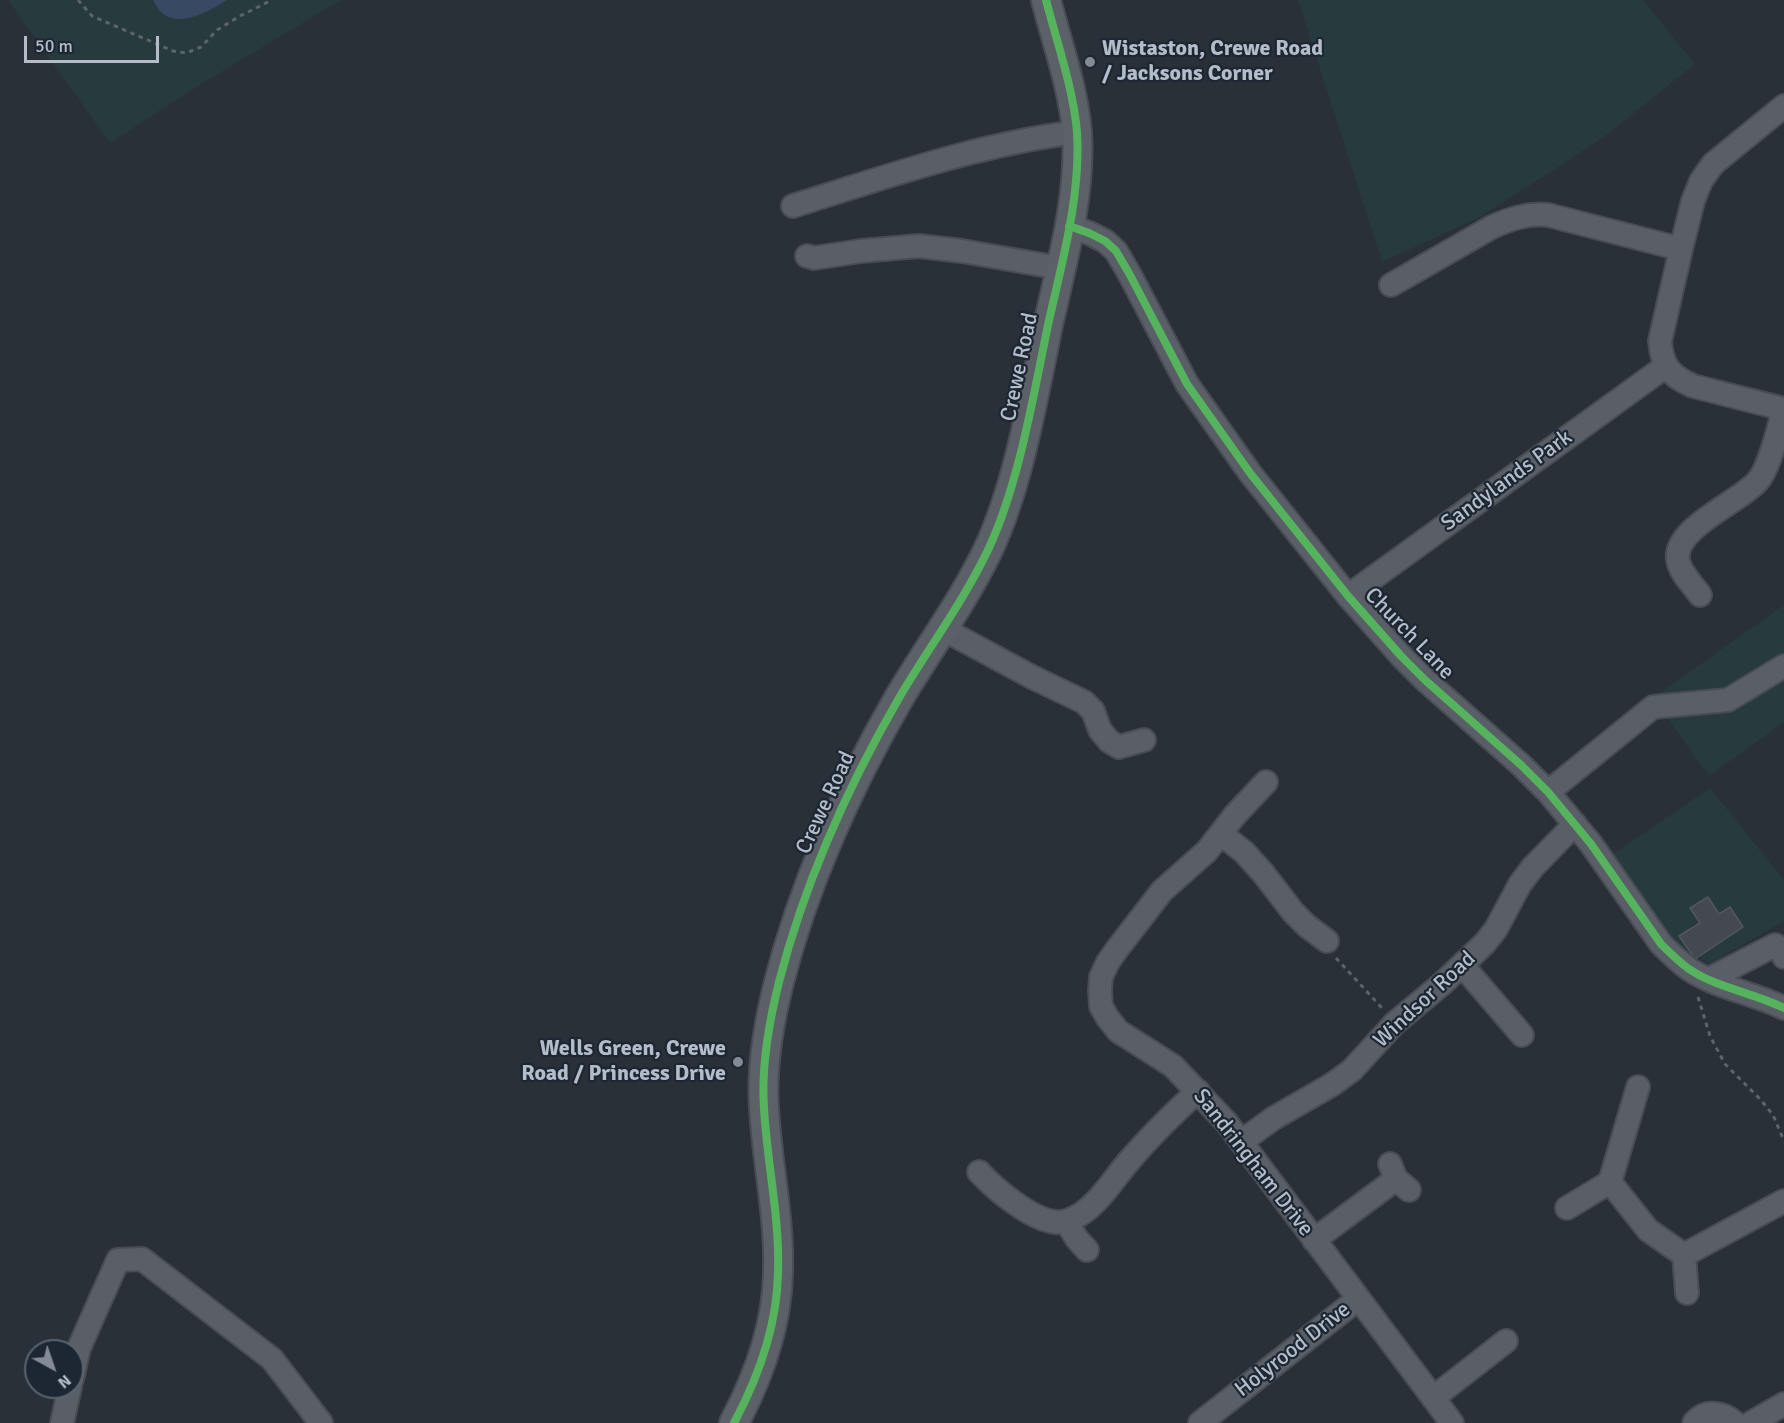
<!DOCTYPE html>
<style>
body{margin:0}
#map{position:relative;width:1784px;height:1423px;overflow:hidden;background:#2a3038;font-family:Signika,sans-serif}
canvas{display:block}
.north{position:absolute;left:24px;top:1339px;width:60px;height:60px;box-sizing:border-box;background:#1d2633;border:2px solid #59626f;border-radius:50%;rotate:140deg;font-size:16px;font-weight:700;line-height:24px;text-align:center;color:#b4bcc9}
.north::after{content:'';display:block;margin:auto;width:21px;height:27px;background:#848b96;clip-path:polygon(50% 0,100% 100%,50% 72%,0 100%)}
.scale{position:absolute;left:24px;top:36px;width:135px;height:27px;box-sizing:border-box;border:3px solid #b4bcc9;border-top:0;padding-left:8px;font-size:18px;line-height:21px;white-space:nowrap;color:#b4bcc9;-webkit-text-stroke:4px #1d2633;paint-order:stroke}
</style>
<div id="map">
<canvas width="1784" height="1423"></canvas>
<div class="north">N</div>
<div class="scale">50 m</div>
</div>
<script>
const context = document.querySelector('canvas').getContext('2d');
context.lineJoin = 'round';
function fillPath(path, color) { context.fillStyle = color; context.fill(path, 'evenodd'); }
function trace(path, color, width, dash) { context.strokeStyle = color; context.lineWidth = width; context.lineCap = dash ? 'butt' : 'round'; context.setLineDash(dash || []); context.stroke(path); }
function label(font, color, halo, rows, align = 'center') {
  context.font = font + ' Signika,sans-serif'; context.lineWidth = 4.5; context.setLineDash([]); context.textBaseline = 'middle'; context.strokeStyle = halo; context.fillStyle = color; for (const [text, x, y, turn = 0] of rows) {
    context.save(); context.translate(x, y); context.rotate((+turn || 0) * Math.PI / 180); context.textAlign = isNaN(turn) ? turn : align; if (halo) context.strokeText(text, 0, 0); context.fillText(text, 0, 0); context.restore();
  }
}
fillPath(new Path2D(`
 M8,0H341L198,86L110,143Z
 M1298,0H1643L1695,64L1609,133L1563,164L1480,217L1382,262Z
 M1784,605V722L1709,776L1653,698Z
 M1710,788L1784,880V921L1710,964L1666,939L1612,855Z`), '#273a3e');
fillPath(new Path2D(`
 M153,0H227C209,11 180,29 161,12C158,9 155,4 153,0Z`), '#384963');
const building = new Path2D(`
 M1708,897L1719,914L1730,907L1743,927L1695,959L1679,936L1700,923L1690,908Z`);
fillPath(building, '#444950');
trace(building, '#52575f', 1.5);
const minor = new Path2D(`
 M1784,106L1713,164L1701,181L1693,201L1681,249L1660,341C1662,366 1670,376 1693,386L1784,409
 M793,206C886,177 979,144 1077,132
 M1069,226L1089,233L1105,241L1116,251L1130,275L1187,384L1250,473L1348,596L1401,656L1425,680L1521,765L1548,792L1591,844L1661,944C1670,953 1679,962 1689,969C1717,988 1754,993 1784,1008
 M807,256L814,258L861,251L919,246L962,251L1060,268
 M1391,285L1492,227C1510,219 1527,213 1548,215L1681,249
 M1700,595C1693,585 1680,573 1678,560C1673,529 1737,503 1757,482C1770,468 1778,429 1784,409
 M1348,596L1666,366
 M943,629L1032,677L1084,702L1093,711L1100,730L1109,741L1119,747L1144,740
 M1266,782L1235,815L1207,851L1162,891L1118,948L1108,962L1101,977L1100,991L1101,1006L1107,1017L1118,1031L1173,1066L1227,1123L1452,1423
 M1548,792L1653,707L1728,700L1784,666
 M1221,834L1244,852L1263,873L1293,912L1307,926L1327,941
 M1462,965L1522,1035
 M1709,979L1775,945L1779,947L1784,957
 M1242,1141L1274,1118L1333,1084L1352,1070L1395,1023L1443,983L1485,943L1496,929L1520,884L1533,867L1575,824
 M1390,1164L1396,1179L1409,1190
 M979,1172C995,1189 1030,1219 1055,1222C1063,1223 1073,1219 1081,1214C1101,1201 1114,1178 1130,1160C1151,1135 1174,1113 1198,1091
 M1610,1182L1638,1087
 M1567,1208L1610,1182L1648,1230L1684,1255L1784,1201
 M1066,1221L1077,1239L1087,1250
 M1314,1240L1396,1179
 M1684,1255L1687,1293
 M72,1379L79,1348L118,1260L142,1259L272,1359L321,1423
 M1433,1398L1506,1341
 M62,1423L70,1387
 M1200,1423L1358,1299
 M1694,1423C1705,1410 1723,1411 1735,1423
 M1751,1423L1784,1404`);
const major = new Path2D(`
 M734,1423C759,1376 777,1327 778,1273C780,1218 767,1163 764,1108C761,1066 769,1022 779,982C805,881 847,788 899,698C928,649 963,602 988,550C1019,484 1033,397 1048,325C1062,262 1081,196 1077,132C1073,87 1057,43 1046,0`);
trace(minor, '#484c53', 26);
trace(major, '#484c55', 32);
trace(new Path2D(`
 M78,0L92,16L173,51L186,53L201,47L217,30L240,16L272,0
 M1336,958L1382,1008
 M1698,997L1710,1036L1725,1064L1760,1099L1773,1115L1784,1141`), '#5d636a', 3, [4.5, 4.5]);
trace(minor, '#5a5e66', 22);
trace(major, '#5c6168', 28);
trace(new Path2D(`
 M1069,226L1089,233L1105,241L1116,251L1130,275L1187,384L1250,473L1348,596L1401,656L1425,680L1521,765L1548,792L1591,844L1661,944C1670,953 1679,962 1689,969C1717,988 1754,993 1784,1008
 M734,1423C759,1376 777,1327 778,1273C780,1218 767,1163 764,1108C761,1066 769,1022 779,982C805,881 847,788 899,698C928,649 963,602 988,550C1019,484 1033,397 1048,325C1062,262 1081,196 1077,132C1073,87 1057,43 1046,0`), '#56b35d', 8);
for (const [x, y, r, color] of [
 [1090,62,6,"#848b96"],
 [738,1062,6,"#848b96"]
]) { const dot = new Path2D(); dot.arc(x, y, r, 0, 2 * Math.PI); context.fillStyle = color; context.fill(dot); trace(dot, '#1d2633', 2); }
label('bold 22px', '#b4bcc9', '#1d2633', [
 ["Wistaston, Crewe Road",1102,49],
 ["/ Jacksons Corner",1102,74],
 ["Wells Green, Crewe",726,1049,"right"],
 ["Road / Princess Drive",726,1074,"right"]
], 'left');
label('22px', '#b4bcc9', '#1d2633', [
 ["Crewe Road",1020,367,-78],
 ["Sandylands Park",1507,481,-36],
 ["Church Lane",1409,634,46],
 ["Crewe Road",826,803,-65],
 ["Windsor Road",1425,1000,-43],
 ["Sandringham Drive",1253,1163,52],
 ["Holyrood Drive",1293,1350,-38]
]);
</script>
